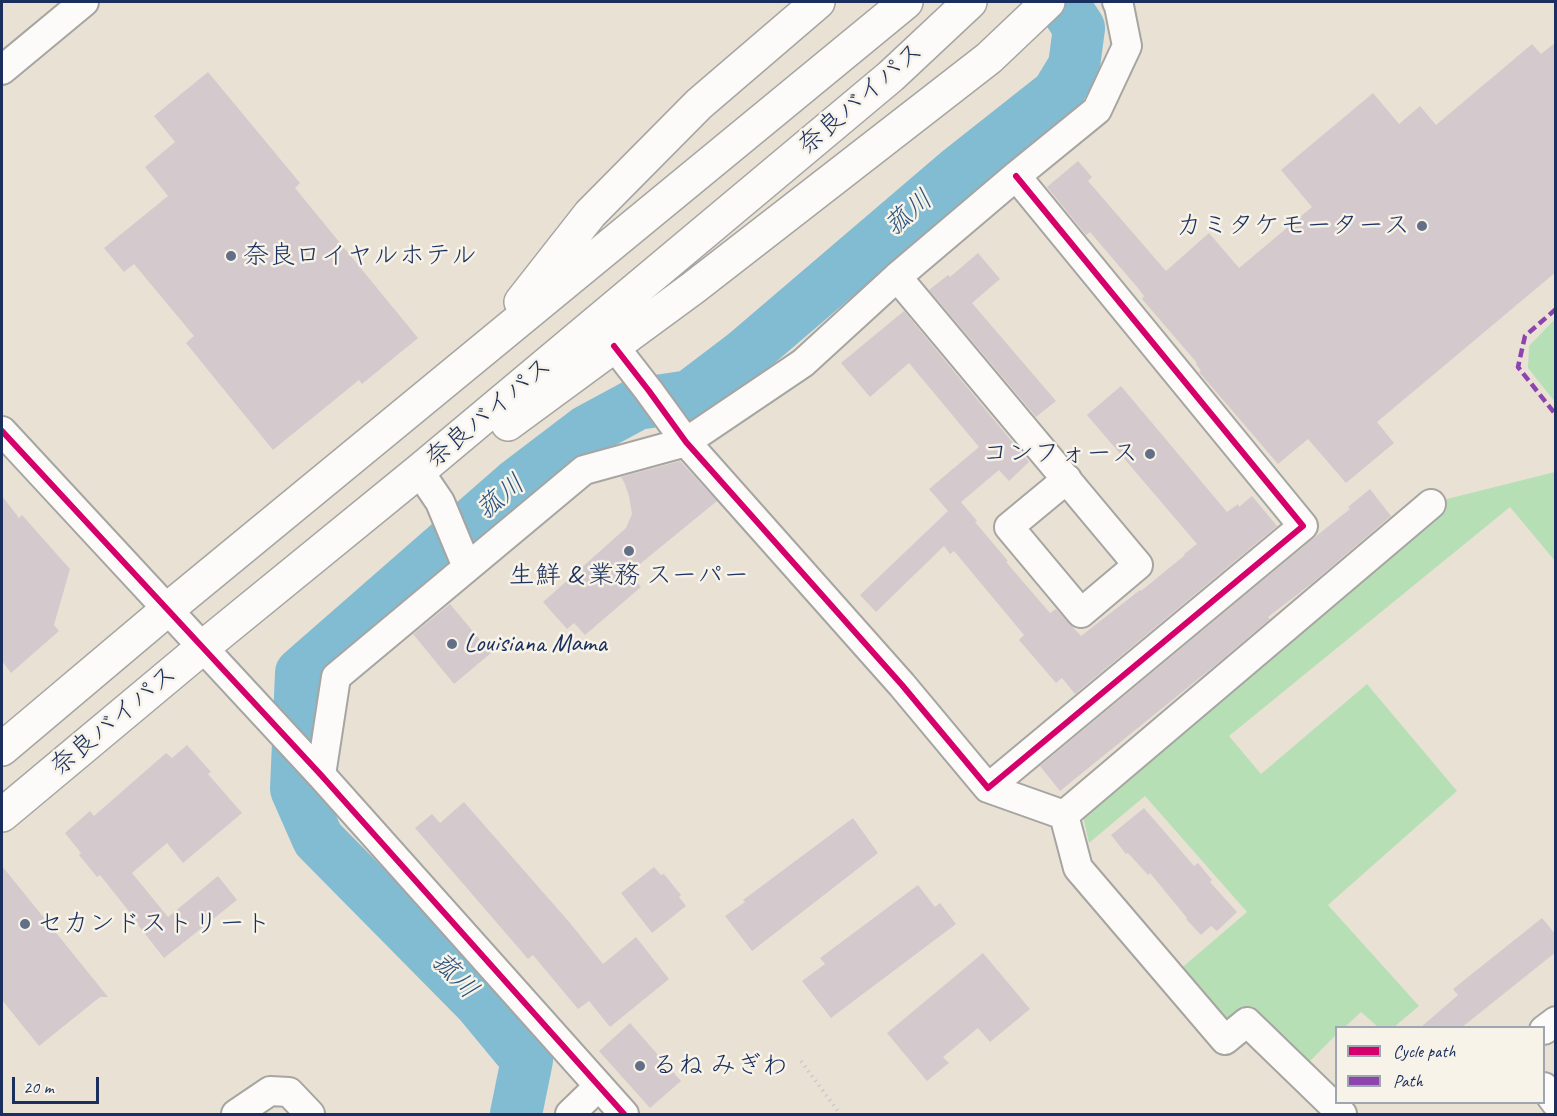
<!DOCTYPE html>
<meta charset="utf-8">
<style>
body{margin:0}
#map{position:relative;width:1557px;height:1116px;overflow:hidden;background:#e9e2d4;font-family:Caveat,sans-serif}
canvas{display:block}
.frame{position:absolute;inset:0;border:3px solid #1b2f5e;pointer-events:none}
.legend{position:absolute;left:1335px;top:1026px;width:210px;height:78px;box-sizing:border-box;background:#f7f3e8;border:2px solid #9fa5b1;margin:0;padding:8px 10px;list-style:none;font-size:18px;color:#1b2f5e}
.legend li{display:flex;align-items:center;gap:12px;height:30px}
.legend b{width:30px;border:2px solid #9fa5b1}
.scale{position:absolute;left:12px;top:1077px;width:87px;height:27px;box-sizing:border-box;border:3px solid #1b2f5e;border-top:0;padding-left:8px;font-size:18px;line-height:21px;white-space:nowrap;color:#1b2f5e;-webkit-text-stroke:4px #f7f3e8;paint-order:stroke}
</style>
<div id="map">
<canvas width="1557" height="1116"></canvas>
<div class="frame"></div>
<ul class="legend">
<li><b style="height:8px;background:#d6006c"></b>Cycle path</li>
<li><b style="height:8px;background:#8e44ad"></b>Path</li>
</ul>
<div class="scale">20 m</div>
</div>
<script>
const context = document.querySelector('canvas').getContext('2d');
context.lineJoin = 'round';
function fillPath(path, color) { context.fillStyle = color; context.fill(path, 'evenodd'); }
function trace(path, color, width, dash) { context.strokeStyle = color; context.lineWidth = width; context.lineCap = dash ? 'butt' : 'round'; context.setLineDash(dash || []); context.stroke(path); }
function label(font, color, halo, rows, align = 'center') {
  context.font = font + ' Caveat,"Klee One",sans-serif'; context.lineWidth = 5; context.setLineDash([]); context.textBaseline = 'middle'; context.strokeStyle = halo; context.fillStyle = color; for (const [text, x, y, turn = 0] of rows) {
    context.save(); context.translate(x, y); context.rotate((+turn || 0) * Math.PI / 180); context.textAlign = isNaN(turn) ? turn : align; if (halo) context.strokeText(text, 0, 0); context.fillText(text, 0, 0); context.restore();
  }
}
fillPath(new Path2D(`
 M1555,319V402L1528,368L1529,346Z
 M1555,472V561L1510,507L1229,736L1261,774L1367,684L1457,791L1328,905L1419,1006L1394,1027H1378L1361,1012L1345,1027L1336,1028V1035L1304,1067L1224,1022L1178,971L1247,912L1145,796L1089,843L1081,807L1313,616L1447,499Z`), '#b7dfb6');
trace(new Path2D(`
 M516,1114L527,1060L479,1002L318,839L296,789L301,673L516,485L587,431L637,404L690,396L744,355L957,173L1057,94L1074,66L1079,28L1062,2`), '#81bcd2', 52);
fillPath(new Path2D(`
 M1556,42V272L1377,422L1394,443L1346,483L1308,439L1278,464L1199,372L1201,371L1196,364L1197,363L1142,299L1144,296L1137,287L1090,232L1086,235L1047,187L1078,161L1092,177L1088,181L1166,271L1209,233L1239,268L1312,207L1281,170L1373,93L1399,124L1420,106L1436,125L1532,44L1541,54Z
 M208,72L300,183L295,188L418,338L362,384L359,380L273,450L186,343L194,336L134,264L124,272L104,248L168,196L145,167L175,142L154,116Z
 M978,253L1000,279L972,303L1056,401L1036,417L929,290L948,275L950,277Z
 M904,311L1029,462L1009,481L999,470L961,502L977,521L975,522L1008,561L1006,562L1050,613L1056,609L1081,636L1140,590L1141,591L1185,555L1184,554L1197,544L1087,415L1121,386L1227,512L1238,504L1239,507L1252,496L1277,526L1075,694L1062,678L1056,683L1019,640L1024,635L954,551L950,554L944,546L876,612L860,595L948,511L929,489L979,447L909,363L870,397L841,363Z
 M680,461L717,501L629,573L641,587L585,635L574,623L567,629L543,602L626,528L632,514L629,496L624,482L621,477Z
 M1370,489L1391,516L1311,584L1268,617L1270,619L1218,663L1060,791L1040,766L1315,537L1350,509L1348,507Z
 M2,496L19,518L22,515L70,569L54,625L59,631L11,673L2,661Z
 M450,604L491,653L454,684L413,634Z
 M187,745L211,772L208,774L242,813L183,863L167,843L132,873L168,917L218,876L237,900L164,958L138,925L139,924L100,875L97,877L79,855L81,853L65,833L90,811L94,816L166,753L172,758Z
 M464,802L570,923L603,964L636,937L669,979L610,1027L589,1001L578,1009L533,955L528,959L415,828L432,814L440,823Z
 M1144,808L1194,866L1198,863L1212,880L1210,882L1237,912L1217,931L1211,926L1201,935L1186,919L1187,918L1150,873L1148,875L1128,853L1126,854L1111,835Z
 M853,818L878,853L752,951L725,916L745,902L743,900Z
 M2,866L108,997H100L39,1046L2,1000Z
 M654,867L661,875L664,874L681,895L679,897L686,906L652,933L621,893Z
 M918,885L935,907L940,903L956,924L831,1018L802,981L825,964L820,958Z
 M1542,918L1556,935V952L1461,1028H1420L1458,995L1453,989Z
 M983,953L1030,1009L990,1042L978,1028L943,1057L949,1063L927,1081L887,1033Z
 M630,1023L681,1081L650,1108L599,1051Z`), '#d4c9cd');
const minor = new Path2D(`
 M2,70L84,2
 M897,277L1138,565L1081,613L1009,527L1067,479
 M614,346L649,391L686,442L902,685L988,788L1064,815L1078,868L1225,1040L1247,1022L1342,1114
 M2,431L321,775L624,1114
 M419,471L440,502L467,567
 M321,775L336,677L584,470L686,442L803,363L897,277L1016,176L1097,110L1127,46L1119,6L1117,2
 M988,788L1303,526L1016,176
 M1064,815L1431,504
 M1544,1030L1556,1021
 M1544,1087L1556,1103
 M236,1114L270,1091L289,1092L310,1114
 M570,1114L599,1086`);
const highway = new Path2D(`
 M521,302L590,214L699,104L818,2
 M508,424L693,288L989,58L1048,2
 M2,749L168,609L906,2
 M2,815L202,648L419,471L891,76L970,2`);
trace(minor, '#a6a5a2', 32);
trace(highway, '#a6a5a2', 36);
trace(new Path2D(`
 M801,1061L840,1114`), '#cbcbcc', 4, [1.5, 4.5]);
trace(minor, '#fcfbf9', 28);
trace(highway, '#fcfbf9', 33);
trace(new Path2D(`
 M1556,309L1525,336L1518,367L1556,415`), '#8e44ad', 4.5, [9, 4.5]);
trace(new Path2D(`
 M614,346L649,391L686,442L902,685L988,788L1303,526L1016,176
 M2,431L321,775L624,1114`), '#d6006c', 6);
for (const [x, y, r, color] of [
 [1422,226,6,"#636e87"],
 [231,256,6,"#636e87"],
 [1150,454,6,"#636e87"],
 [629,551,6,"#636e87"],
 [452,644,6,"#636e87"],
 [25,924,6,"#636e87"],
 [640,1066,6,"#636e87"]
]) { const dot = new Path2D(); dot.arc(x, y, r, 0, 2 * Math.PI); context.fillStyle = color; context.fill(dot); trace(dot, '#f7f3e8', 2); }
label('26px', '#1b2f5e', '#f7f3e8', [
 ["奈良バイパス",861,99,-41],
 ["奈良バイパス",489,413,-40],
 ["奈良バイパス",114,721,-40]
]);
label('26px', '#1b2f5e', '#f7f3e8', [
 ["カミタケモータース",1410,226,"right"],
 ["奈良ロイヤルホテル",243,256],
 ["コンフォース",1138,454,"right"],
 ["生鮮 & 業務 スーパー",629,576,"center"],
 ["Louisiana Mama",464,644],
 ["セカンドストリート",37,924],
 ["るね みぎわ",652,1066]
], 'left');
label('italic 27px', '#2c5480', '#f7f3e8', [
 ["菰川",909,214,-41],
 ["菰川",501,498,-40],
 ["菰川",454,976,45]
]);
</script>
